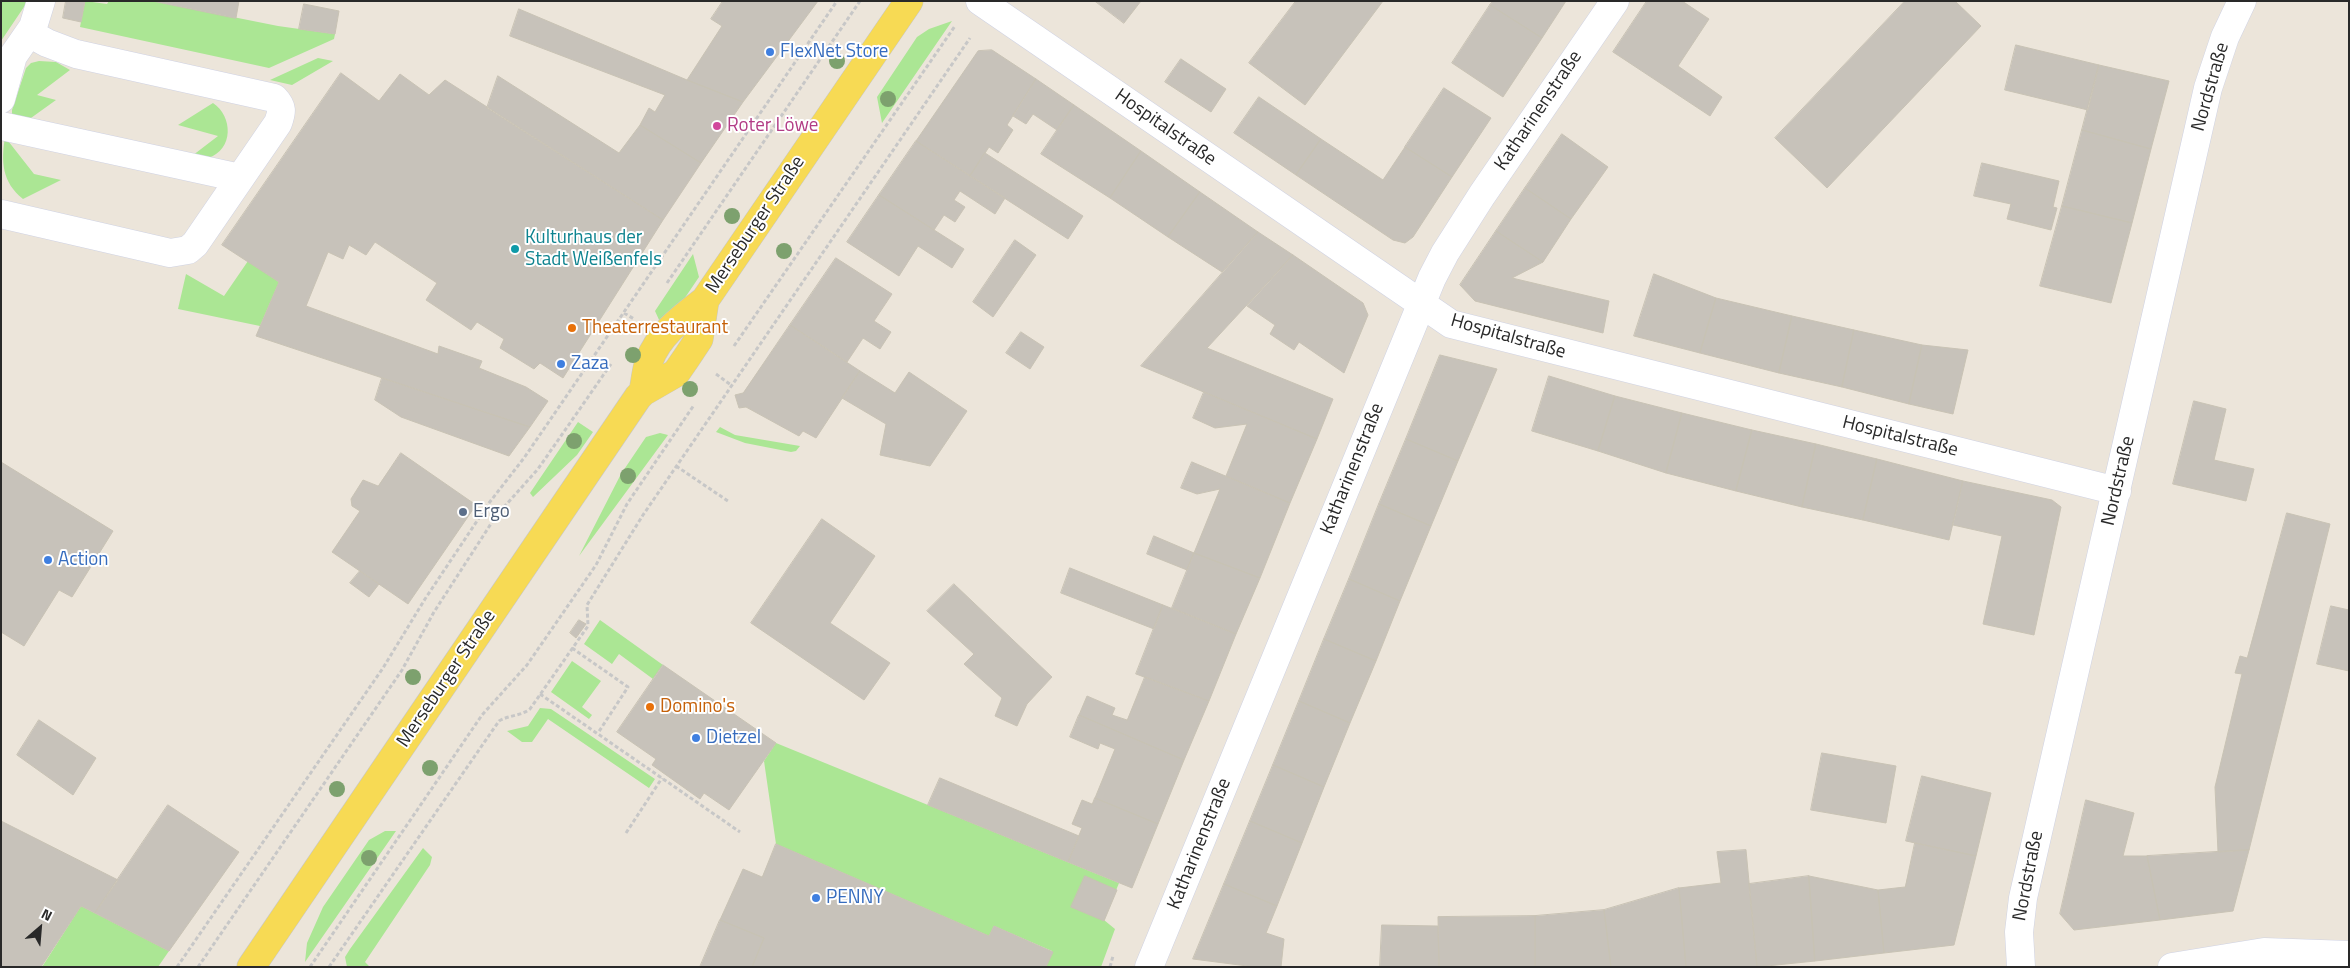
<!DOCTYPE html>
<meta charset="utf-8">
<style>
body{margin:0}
#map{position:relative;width:2350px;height:968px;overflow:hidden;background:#ece5da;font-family:"Titillium Web",sans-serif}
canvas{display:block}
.frame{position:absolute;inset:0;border:2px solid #292929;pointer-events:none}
.north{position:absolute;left:15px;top:903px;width:50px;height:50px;-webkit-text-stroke:4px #fff;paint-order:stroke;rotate:27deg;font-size:14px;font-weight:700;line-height:20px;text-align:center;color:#292929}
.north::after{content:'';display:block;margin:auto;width:18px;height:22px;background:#292929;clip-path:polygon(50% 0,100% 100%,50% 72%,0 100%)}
</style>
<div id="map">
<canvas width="2350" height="968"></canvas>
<div class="frame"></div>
<div class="north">N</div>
</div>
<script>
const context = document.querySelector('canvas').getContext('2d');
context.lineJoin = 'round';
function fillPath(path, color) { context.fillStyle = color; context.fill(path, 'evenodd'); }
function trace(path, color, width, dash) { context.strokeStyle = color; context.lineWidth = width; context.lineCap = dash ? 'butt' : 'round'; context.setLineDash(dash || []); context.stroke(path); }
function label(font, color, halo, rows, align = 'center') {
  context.font = font + ' "Titillium Web",sans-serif'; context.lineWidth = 4; context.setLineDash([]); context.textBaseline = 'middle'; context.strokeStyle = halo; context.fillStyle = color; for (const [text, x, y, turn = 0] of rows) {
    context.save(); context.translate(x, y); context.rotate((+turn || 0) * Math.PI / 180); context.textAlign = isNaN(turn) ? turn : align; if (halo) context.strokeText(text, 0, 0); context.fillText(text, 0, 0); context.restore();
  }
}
fillPath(new Path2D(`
 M1,1H28L1,41Z
 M85,1L107,4L109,1H153L278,26L335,34L334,39L269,68L80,27Z
 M952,21L882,123L877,97L917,37L929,29Z
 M318,58L333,61L292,85L270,80Z
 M39,61L56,62L70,70L37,95L56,100L24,123L12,116V110L26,68L31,63Z
 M213,103C233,116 234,150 208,158C202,160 194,159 188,159L218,136L178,125Z
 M5,137L34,174L61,180L23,199C2,182 1,162 5,137Z
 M693,254L699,277L666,326L660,322L655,311Z
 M248,261L279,282L260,326L178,309L186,274L224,296Z
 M578,422L593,432L577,455L533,497L530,493Z
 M720,427L735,435L800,446L796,451L791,452L745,443L716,432Z
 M660,433L668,435L579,556L621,474L646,437Z
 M600,620L663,665L653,679L619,654L612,664L584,644Z
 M572,661L601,681L582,707L592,715L589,719L551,692Z
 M540,708L551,709L655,779L649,788L548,719L532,742H522L507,731L528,726Z
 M776,743L1119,883L1104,920L1115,929L1101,967H1046L1052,951L994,926L989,936L776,844L764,761Z
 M385,831H396L305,962L307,943L323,907L369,840Z
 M423,848L432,857L430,865L365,962L370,967H347L345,957L350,949Z
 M81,906L169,951L158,967H42Z`), '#abe694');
const building = new Path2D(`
 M66,1H85L81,22L63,18Z
 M153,1H239L236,18Z
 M723,1H818L743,102L687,80L722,26L711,19Z
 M1095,1H1141L1124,23Z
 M1296,1H1383L1305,105L1249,63Z
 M1493,1H1566L1542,38L1490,5Z
 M1647,1H1682L1709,19L1678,66L1722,97L1710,116L1613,52Z
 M1905,1H1955L1981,26L1827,188L1775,138Z
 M304,4L339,11L335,34L299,29Z
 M1490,5L1542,38L1503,97L1452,63Z
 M519,9L687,80L743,102L701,163L640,125L649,108L655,112L665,95L510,36Z
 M2016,45L2099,65L2088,110L2005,90Z
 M992,50L1036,79L1007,125L1013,130L998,153L989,147L970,176L916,141L978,51Z
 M1181,59L1226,89L1211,112L1165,82Z
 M2099,65L2169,81L2151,149L2082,130Z
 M341,73L379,101L400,74L429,95L445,80L663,220L563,378L540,363L534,369L500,348L504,339L477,322L471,330L426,300L437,283L375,242L366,255L349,245L343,259L328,252L306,306L438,354L439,346L482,361L479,368L526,387L548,401L530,427L256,336L279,282L222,245Z
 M498,76L619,153L640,125L701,163L663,220L487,108Z
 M1036,79L1074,105L1057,130L1033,114L1026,124L1013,116Z
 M1444,88L1491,118L1452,177L1405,147Z
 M1259,97L1321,139L1296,175L1234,133Z
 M1074,105L1141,151L1110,198L1041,154Z
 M2082,130L2151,149L2132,223L2062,206Z
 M1562,134L1608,167L1571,219L1525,188Z
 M1321,139L1383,180L1405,147L1452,177L1413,237L1405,243L1393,240L1296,175Z
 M916,141L1005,198L995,214L960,191L954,200L965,207L955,222L944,215L934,230L879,195Z
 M1141,151L1200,192L1168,237L1110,198Z
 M985,153L1083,216L1068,239L970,176Z
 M1982,163L2059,181L2053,207L2057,208L2051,230L2007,219L2011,204L1974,196Z
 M1525,188L1571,219L1543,262L1496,231Z
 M1200,192L1258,232L1222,272L1168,237Z
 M879,195L964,249L952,268L918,246L899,276L847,242Z
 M2062,206L2132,223L2111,303L2040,286Z
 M1496,231L1543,262L1512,278L1609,301L1603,333L1475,301L1460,285Z
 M1258,232L1293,255L1207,348L1333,399L1317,439L1141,366Z
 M1015,240L1036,255L993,317L973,302Z
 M1293,255L1363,303L1368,315L1344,373L1299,342L1294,350L1270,334L1275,325L1247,306Z
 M836,258L892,294L874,321L891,332L880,349L863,338L847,362L790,325Z
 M1654,274L1716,298L1700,353L1634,336Z
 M1716,298L1792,316L1779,373L1700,353Z
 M1792,316L1854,330L1842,387L1779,373Z
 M790,325L860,371L816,438L803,431L799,436L746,407L739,408L735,395L743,393Z
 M1854,330L1922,345L1909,404L1842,387Z
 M1021,332L1044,347L1030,369L1006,353Z
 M1922,345L1968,350L1953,414L1909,404Z
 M1440,355L1497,369L1458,461L1406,439Z
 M860,371L895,393L909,372L967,411L930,466L880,455L886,424L842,398Z
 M1549,376L1615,396L1598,451L1532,431Z
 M382,378L530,427L509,456L401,417L375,400Z
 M1204,392L1317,439L1290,503L1226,476L1247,424L1215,428L1193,418Z
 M1615,396L1682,413L1666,473L1598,451Z
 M2194,401L2226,409L2214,460L2254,469L2246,501L2173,484Z
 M1682,413L1752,430L1736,491L1666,473Z
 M1752,430L1816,444L1802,507L1736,491Z
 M1406,439L1458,461L1431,526L1379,504Z
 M1816,444L1877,459L1863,520L1802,507Z
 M401,453L476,505L408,604L332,552L360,511L352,506L351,499L363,480L378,486Z
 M1877,459L1963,481L1949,540L1863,520Z
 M1,462L113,531L72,597L59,590L24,646L1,632Z
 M1192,462L1290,503L1260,578L1194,553L1220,489L1197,494L1181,488Z
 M1963,481L2052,500L2061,507L2034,635L1983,624L2002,536L1953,525Z
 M1379,504L1431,526L1400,601L1349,579Z
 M2287,513L2330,524L2249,850L2218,852L2215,787L2242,674L2235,673L2240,656L2247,658Z
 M822,519L875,556L830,623L890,663L864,700L751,623Z
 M1154,536L1194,553L1187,570L1147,554Z
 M1194,553L1260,578L1236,634L1172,608Z
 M1070,568L1163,605L1154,629L1061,593Z
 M360,571L379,584L369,597L350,583Z
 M1349,579L1400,601L1376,661L1324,639Z
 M954,584L1052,677L1027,704L1017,726L995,716L1002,698L964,664L974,654L927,611Z
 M1163,605L1236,634L1209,701L1136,674Z
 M2331,606L2349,610V671L2317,664Z
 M579,620L586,624L576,638L570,633Z
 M1324,639L1376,661L1350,723L1299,701Z
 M663,665L776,743L729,810L704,793L700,799L652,765L656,759L617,732Z
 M1145,677L1209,701L1184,760L1079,715L1087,696L1115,708L1112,715L1127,720Z
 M1299,701L1350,723L1324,787L1273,765Z
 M1079,715L1184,760L1158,824L1095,798L1115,749L1100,743L1098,749L1070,737Z
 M39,720L96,758L73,795L17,755Z
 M1822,753L1896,766L1886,823L1811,810Z
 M1273,765L1324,787L1302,843L1250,821Z
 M1922,776L1991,793L1976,856L1906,841Z
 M940,778L1079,836L1068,862L928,805Z
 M1095,798L1158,824L1132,888L1068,862L1082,828L1072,824L1082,800L1092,804Z
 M2086,800L2134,813L2123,856H2147L2160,920L2074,930L2060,914Z
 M168,805L239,852L169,951L95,913Z
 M1,821L118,880L95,913L81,906L41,967H1Z
 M1250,821L1302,843L1277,906L1224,884Z
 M1915,843L1976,856L1954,945L1884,953L1878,890L1905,887Z
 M776,844L989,936L994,926L1053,952L1046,967H752L764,938L720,920L743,869L762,877Z
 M1746,850L1757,967H1686L1679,888L1721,883L1717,852Z
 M2249,850L2233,911L2160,920L2147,856Z
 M1085,876L1117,890L1104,921L1071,907Z
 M1809,876L1878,890L1884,953L1815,961Z
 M1809,876L1815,961L1757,967L1749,884Z
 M1224,884L1277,906L1266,933L1284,939L1281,967H1255L1193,959Z
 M1679,888L1686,967H1611L1604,910Z
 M1604,910L1611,967H1535V916Z
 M1535,916V967H1439L1438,917Z
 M720,920L764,938L752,967H700Z
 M1382,925L1438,926L1439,967H1380Z`);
fillPath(building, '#c7c2ba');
trace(building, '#c8c2b4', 1);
const minor = new Path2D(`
 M980,1L1451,324L2117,491
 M1,99L13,56L33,27L41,1
 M1,126L240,178
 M1,214L170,253L188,250L195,244L278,123C282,112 283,107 274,98L76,54L47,43L29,33
 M1149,967L1432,278L1445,253L1482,195L1615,1
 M2021,967L2019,932L2023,898L2208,88L2225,37L2242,1
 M2172,967L2264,952L2349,955`);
const major = new Path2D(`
 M643,392C645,382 646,370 649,361C659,334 683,317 705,300L909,1
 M251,967L638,397L643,392L676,373L687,357L699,339L705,300`);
trace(minor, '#cfd2e3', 29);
trace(major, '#c7c7c7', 29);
trace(new Path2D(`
 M667,283L860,1
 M624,313L634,319
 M734,346L955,26
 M716,374L731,385
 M676,466L728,501
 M572,648L628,687L598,733
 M540,694L740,832
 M626,833L662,778
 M177,967L383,668L425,599L489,503L524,458L837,1
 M198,967L402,670L434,612L496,516L538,469L611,364
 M310,967L482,715L527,665L596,565L627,504L694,405
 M329,967L499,721C509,715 521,716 530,709L588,626L587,605L643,515L970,38
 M1110,967L1113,956`), '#c7c7c7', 3, [4, 2.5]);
trace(minor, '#fff', 28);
trace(major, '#f7da54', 28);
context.fillStyle = '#7da16e';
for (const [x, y] of [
 [837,61],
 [888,99],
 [732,216],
 [784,251],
 [633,355],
 [690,389],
 [574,441],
 [628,476],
 [413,677],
 [430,768],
 [337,789],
 [369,858]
]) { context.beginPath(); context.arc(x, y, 8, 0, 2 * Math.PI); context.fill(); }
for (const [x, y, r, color] of [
 [770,52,5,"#3f7fe0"],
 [717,126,5,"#d1479c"],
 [515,249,5,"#0f9aa8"],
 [572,328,5,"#e8710a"],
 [561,364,5,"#3f7fe0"],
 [463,512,5,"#5c6f8a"],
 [48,560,5,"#3f7fe0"],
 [650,707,5,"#e8710a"],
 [696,738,5,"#3f7fe0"],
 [816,898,5,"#3f7fe0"]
]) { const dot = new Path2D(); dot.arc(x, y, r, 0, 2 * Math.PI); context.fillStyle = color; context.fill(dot); trace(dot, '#fff', 2); }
label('19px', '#366cbe', '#fff', [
 ["FlexNet Store",780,52],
 ["Zaza",571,364],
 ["Action",58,560],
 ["Dietzel",706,738],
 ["PENNY",826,898]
], 'left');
label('19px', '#292929', '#fff', [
 ["Nordstraße",2211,87,-74],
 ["Katharinenstraße",1539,111,-56],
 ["Hospitalstraße",1165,128,35],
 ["Merseburger Straße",756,225,-56],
 ["Hospitalstraße",1508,337,16],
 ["Hospitalstraße",1900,437,14],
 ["Katharinenstraße",1353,469,-68],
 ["Nordstraße",2119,481,-77],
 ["Merseburger Straße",447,679,-56],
 ["Katharinenstraße",1200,844,-68],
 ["Nordstraße",2029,876,-79]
]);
label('19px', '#b23c85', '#fff', [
 ["Roter Löwe",727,126]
], 'left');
label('19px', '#0d838f', '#fff', [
 ["Kulturhaus der",525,238],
 ["Stadt Weißenfels",525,260]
], 'left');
label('19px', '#c56008', '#fff', [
 ["Theaterrestaurant",582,328],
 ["Domino's",660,707]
], 'left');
label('19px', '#4e5e75', '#fff', [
 ["Ergo",473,512]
], 'left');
</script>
